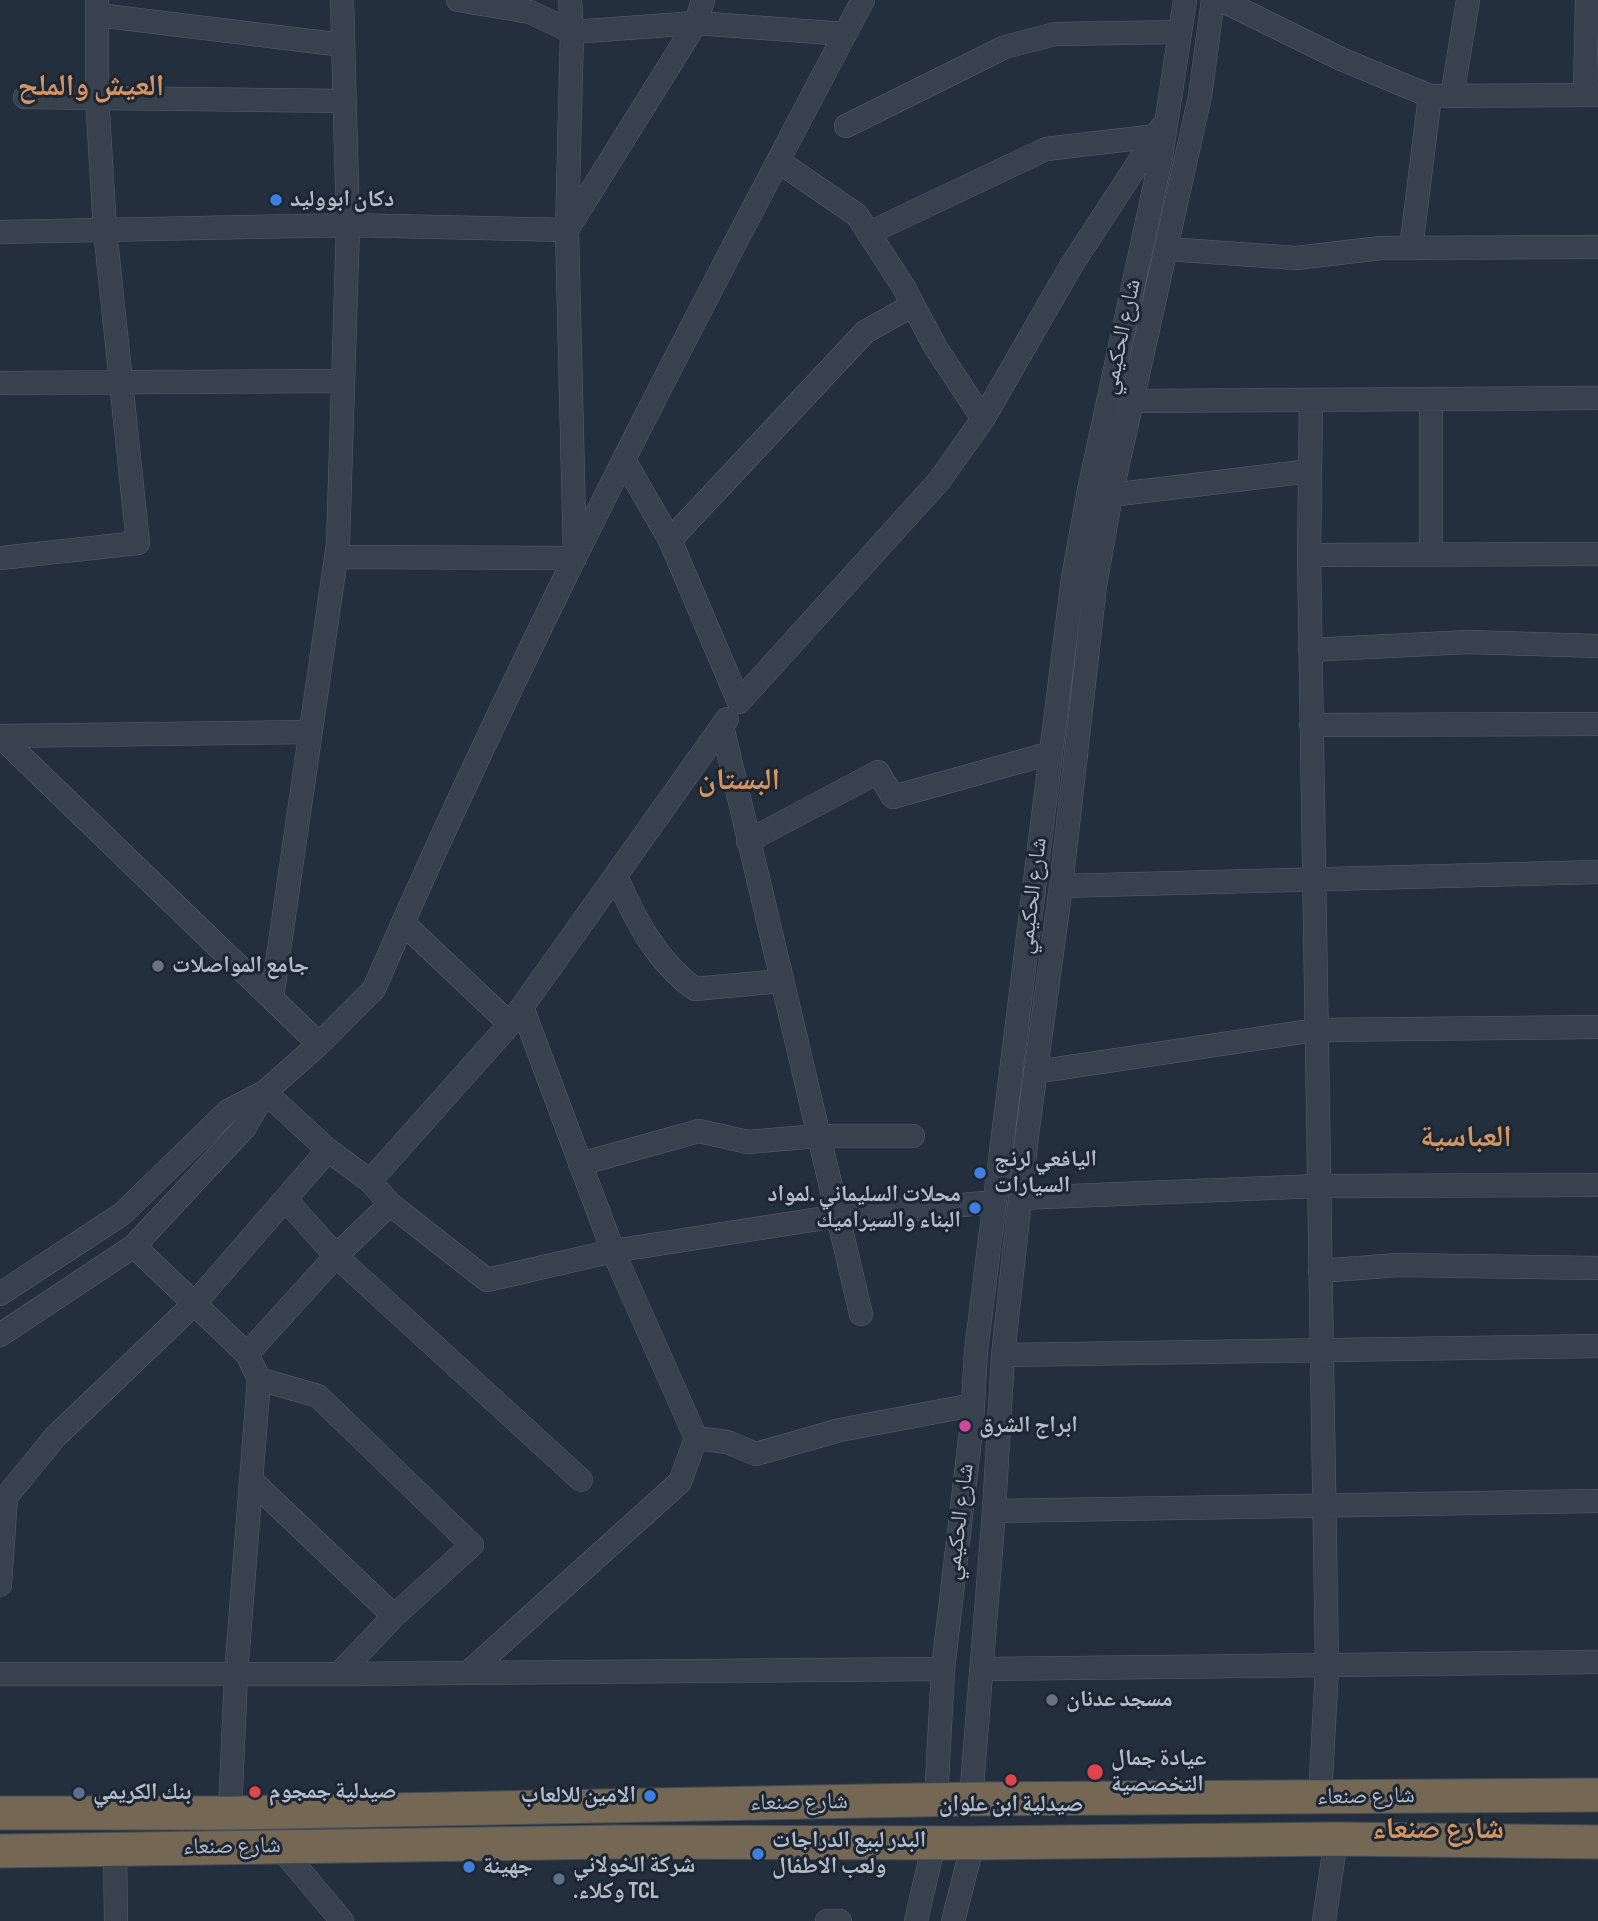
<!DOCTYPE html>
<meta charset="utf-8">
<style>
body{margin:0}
canvas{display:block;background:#242f3e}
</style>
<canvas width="1598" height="1921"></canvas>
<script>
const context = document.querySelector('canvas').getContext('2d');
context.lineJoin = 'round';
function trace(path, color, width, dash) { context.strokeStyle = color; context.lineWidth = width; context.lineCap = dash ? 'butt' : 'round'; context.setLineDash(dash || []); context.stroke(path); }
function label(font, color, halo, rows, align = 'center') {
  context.font = font + ' "Sofia Sans Condensed","Noto Naskh Arabic",sans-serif'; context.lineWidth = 6; context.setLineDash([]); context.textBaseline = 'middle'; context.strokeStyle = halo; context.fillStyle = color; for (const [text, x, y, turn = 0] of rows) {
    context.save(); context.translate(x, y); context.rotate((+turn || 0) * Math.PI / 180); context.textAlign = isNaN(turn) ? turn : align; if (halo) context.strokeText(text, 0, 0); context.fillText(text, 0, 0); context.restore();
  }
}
const minor = new Path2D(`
 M570,0L572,32L696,23L845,34
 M1221,0L1341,59L1430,96L1598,95
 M98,15L343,45
 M1585,95L1587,0
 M1452,96L1468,0
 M25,97L344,101
 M846,126L1005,47L1055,34L1180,32
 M778,161L857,215L903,286L936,348L983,419
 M567,230L696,23L703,0
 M0,232L348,225L567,230
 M869,233L1046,149L1156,136
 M1411,248L1430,96
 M1167,249L1296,258L1381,248L1598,247
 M0,383L343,381
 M1431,399V554
 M1311,400L1309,555L1598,554
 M1132,401L1598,398
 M625,462L670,540L739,702L939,481L983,419L1071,266L1161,128
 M1111,495L1310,471
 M670,540L865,332L913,305
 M1309,555L1327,1667L1320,1798
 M337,557L575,558L567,230L572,32L530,12L458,0
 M0,558L138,543L105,230L97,96V0
 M1310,650L1468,642L1598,646
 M1311,725L1598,724
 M722,726L861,1314
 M0,736L319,1044
 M1,736L311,732
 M748,841L878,772L893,797L1051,753
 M616,876C635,919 656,961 695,989L781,981
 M1061,886L1598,872
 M403,923L510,1024L727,719
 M272,998L338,544L348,225L342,0
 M1035,1072L1316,1030L1598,1027
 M265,1092L328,1150L370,1181L510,1024
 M580,1164L699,1131L748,1142L818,1136H913
 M370,1181L390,1204L487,1280L613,1251L522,1007
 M1020,1198L1319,1186L1598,1185
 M287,1201L336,1256L581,1480
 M134,1246L247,1354L259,1379L236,1675L230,1813
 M1320,1271L1398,1265L1598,1268
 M0,1294L122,1214L228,1111L265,1092L319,1044L374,989C520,651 691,325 863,0
 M0,1335L134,1246L245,1127L265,1092
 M247,1354L336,1256L390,1204
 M1003,1355L1598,1346
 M259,1379L318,1396L472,1545L394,1616L339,1674
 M696,1438L727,1442L756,1454L840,1430L973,1405
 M253,1482L394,1616
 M994,1511L1598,1501
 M0,1585L6,1497L55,1437L195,1303L328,1150
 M982,1669L1598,1662
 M468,1673L680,1482L696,1438L613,1251L838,1216L995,1202
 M0,1674H339L943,1669
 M971,1799L994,1511L1003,1355L1027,1135L1061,886L1095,586L1111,495L1200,96L1213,0
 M936,1801L943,1669L972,1422L976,1351L1073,578L1089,490L1161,157L1185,0
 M279,1846L342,1921
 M115,1849L116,1921
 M827,1921H840
 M916,1921L934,1843
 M953,1921L973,1843
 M1324,1921L1336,1839`);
const highway = new Path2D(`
 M0,1813H230L971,1799L1598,1795
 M0,1851L615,1842L973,1843L1336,1839L1598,1842`);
trace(minor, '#565f6c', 24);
trace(highway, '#434c59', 35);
trace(minor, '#38414e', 23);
trace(highway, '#746855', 33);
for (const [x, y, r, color] of [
 [276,200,7,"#3f7fe0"],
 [158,966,7,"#6b7280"],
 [980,1173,7,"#3f7fe0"],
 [975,1208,7,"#3f7fe0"],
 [965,1426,7,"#d1479c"],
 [1052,1700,7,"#6b7280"],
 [1095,1772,9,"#e0444e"],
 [1011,1780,7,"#e0444e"],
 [255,1792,7,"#e0444e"],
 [79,1793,7,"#5c6f8a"],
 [650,1796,7,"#3f7fe0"],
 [758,1854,7,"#3f7fe0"],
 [469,1867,7,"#3f7fe0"],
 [559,1879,7,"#5c6f8a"]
]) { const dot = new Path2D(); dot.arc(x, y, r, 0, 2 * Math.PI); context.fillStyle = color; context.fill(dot); trace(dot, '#1d2633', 2.5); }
label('bold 23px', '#b4bcc9', '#1d2633', [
 ["دكان ابووليد",290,200],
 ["جامع المواصلات",172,966],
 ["اليافعي لرنج",994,1160],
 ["السيارات",994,1186],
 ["محلات السليماني .لمواد",961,1195,"right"],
 ["البناء والسيراميك",961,1221,"right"],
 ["ابراج الشرق",979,1426],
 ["مسجد عدنان",1066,1700],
 ["عيادة جمال",1111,1759],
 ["التخصصية",1111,1785],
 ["صيدلية جمجوم",269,1792],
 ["بنك الكريمي",93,1793],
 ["الامين للالعاب",636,1796,"right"],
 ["صيدلية ابن علوان",1011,1805,"center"],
 ["البدر لبيع الدراجات",772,1841],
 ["ولعب الاطفال",772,1867],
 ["شركة الخولاني",573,1866],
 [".وكلاء TCL",573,1892],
 ["جهينة",483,1867]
], 'left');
label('23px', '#b4bcc9', '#1d2633', [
 ["شارع الحكيمي",1122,337,-78],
 ["شارع الحكيمي",1033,896,-83],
 ["شارع الحكيمي",960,1522,-83],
 ["شارع صنعاء",1366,1797,-1],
 ["شارع صنعاء",799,1803,-1],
 ["شارع صنعاء",232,1847,-1]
]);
label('bold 30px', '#d59563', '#1d2633', [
 ["العيش والملح",91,87],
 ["البستان",739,781],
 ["العباسية",1466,1138],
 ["شارع صنعاء",1438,1830]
]);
</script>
